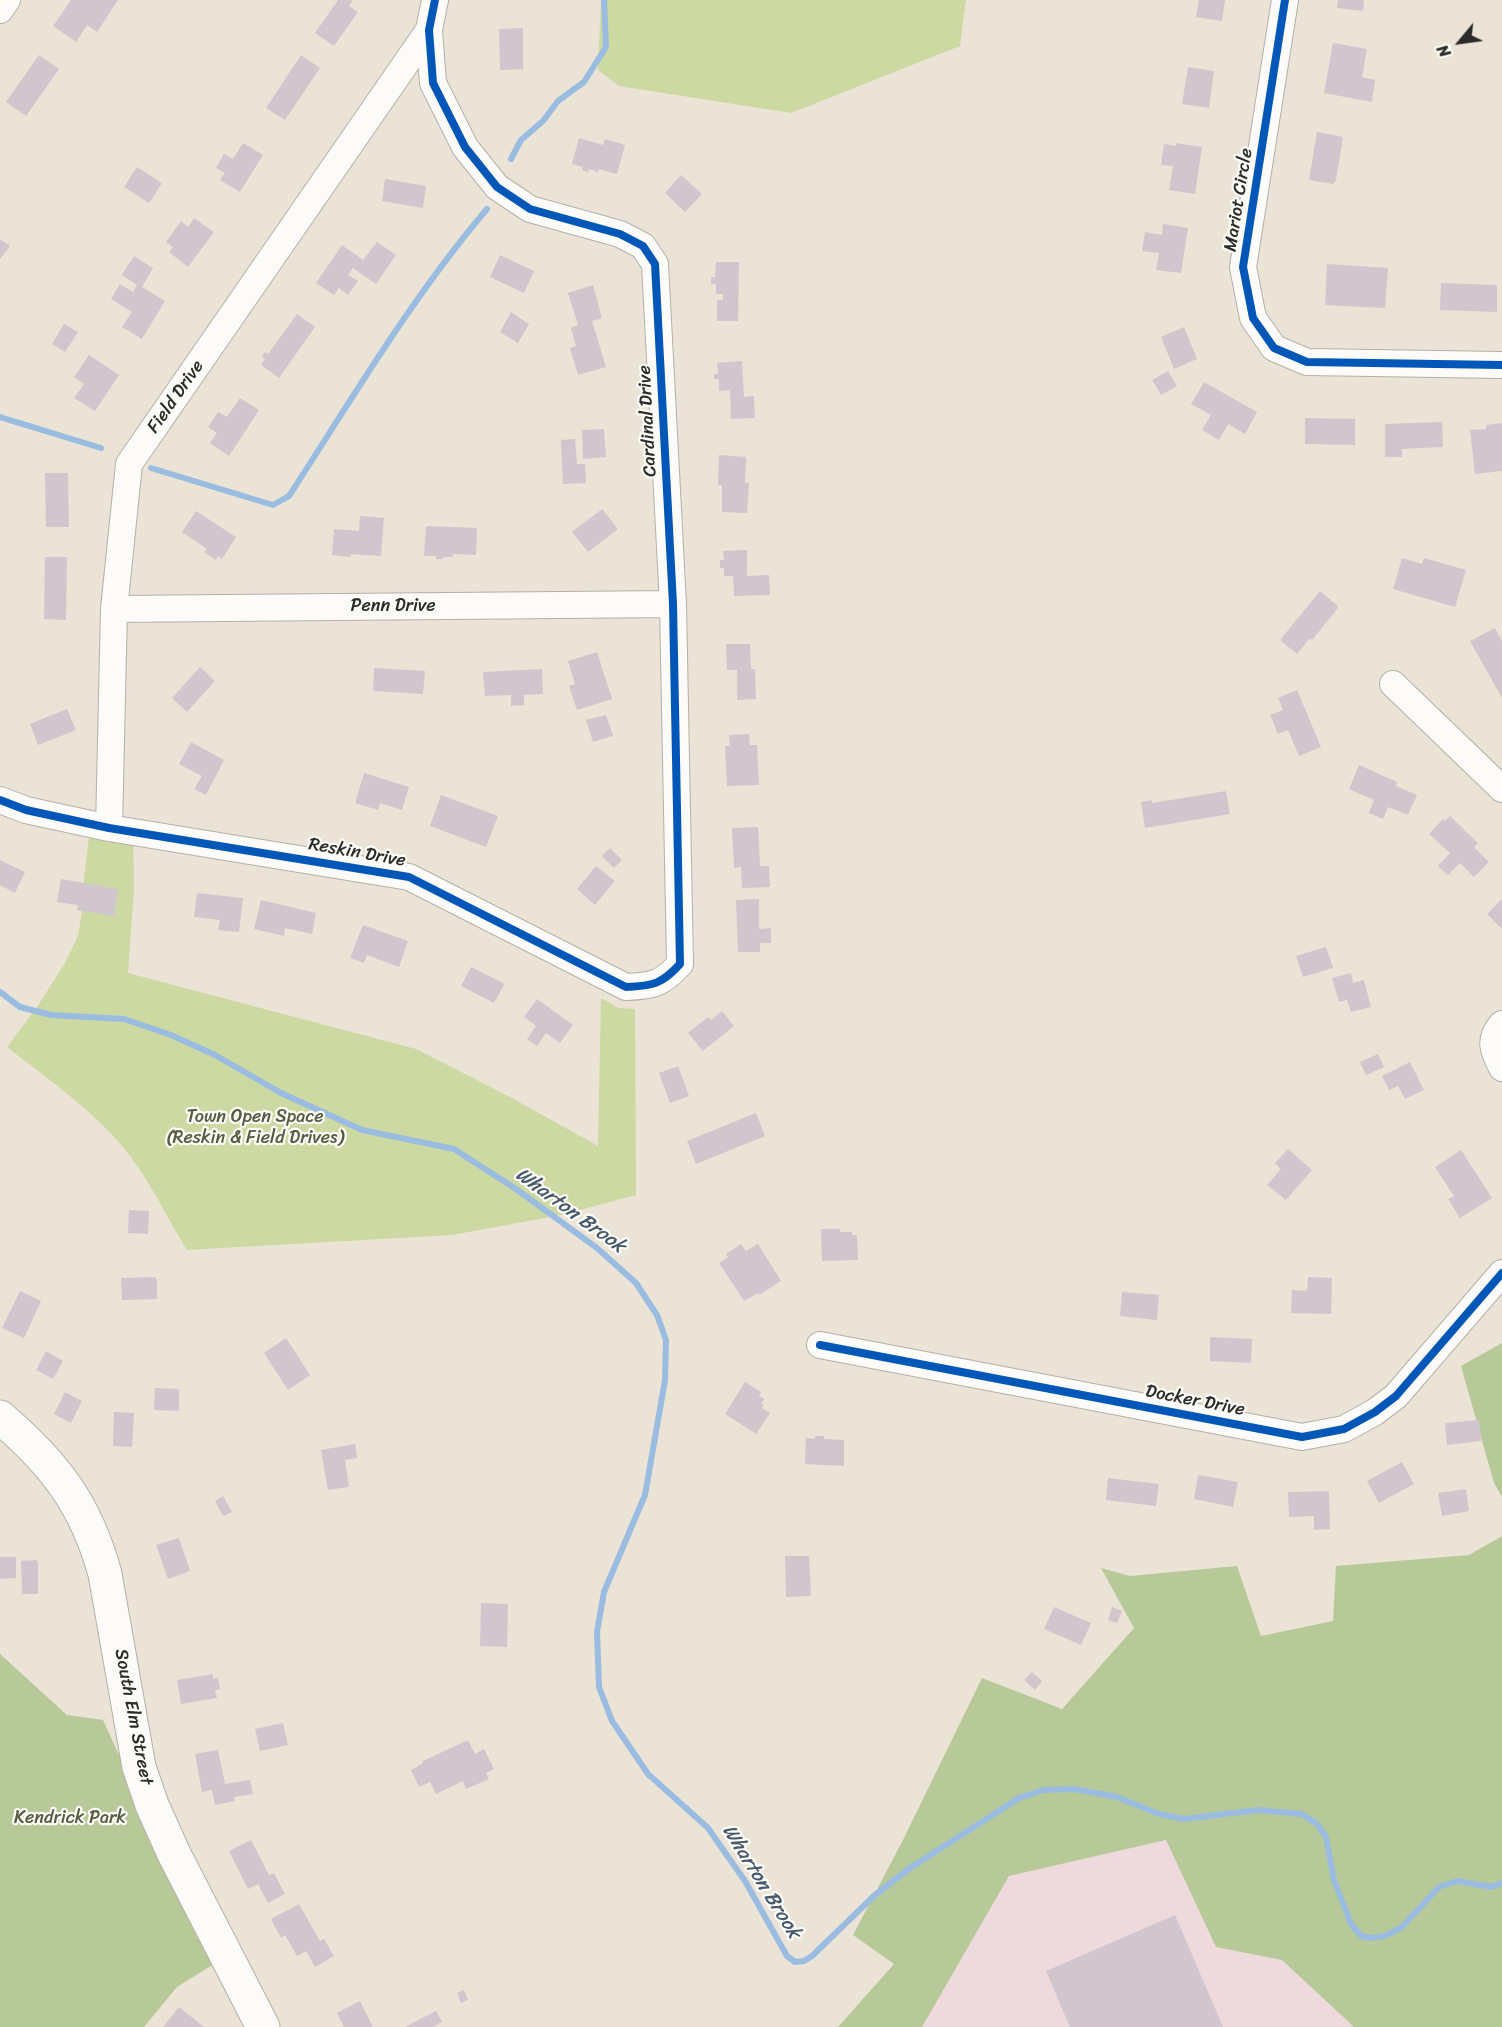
<!DOCTYPE html>
<style>
body{margin:0}
#map{position:relative;width:1502px;height:2027px;overflow:hidden;background:#ebe3d5;font-family:Sriracha,sans-serif}
canvas{display:block}
.north{position:absolute;left:1430px;top:12px;width:60px;height:60px;-webkit-text-stroke:4px #fdfcf7;paint-order:stroke;rotate:241deg;font-size:16px;font-weight:700;line-height:24px;text-align:center;color:#2b2b2b}
.north::after{content:'';display:block;margin:auto;width:21px;height:27px;background:#2b2b2b;clip-path:polygon(50% 0,100% 100%,50% 72%,0 100%)}
</style>
<div id="map">
<canvas width="1502" height="2027"></canvas>
<div class="north">N</div>
</div>
<script>
const context = document.querySelector('canvas').getContext('2d');
context.lineJoin = 'round';
function fillPath(path, color) { context.fillStyle = color; context.fill(path, 'evenodd'); }
function trace(path, color, width, dash) { context.strokeStyle = color; context.lineWidth = width; context.lineCap = dash ? 'butt' : 'round'; context.setLineDash(dash || []); context.stroke(path); }
function label(font, color, halo, rows, align = 'center') {
  context.font = font + ' Sriracha,sans-serif'; context.lineWidth = 4.5; context.setLineDash([]); context.textBaseline = 'middle'; context.strokeStyle = halo; context.fillStyle = color; for (const [text, x, y, turn = 0] of rows) {
    context.save(); context.translate(x, y); context.rotate((+turn || 0) * Math.PI / 180); context.textAlign = isNaN(turn) ? turn : align; if (halo) context.strokeText(text, 0, 0); context.fillText(text, 0, 0); context.restore();
  }
}
fillPath(new Path2D(`
 M1166,1840L1216,1947L1282,1960L1354,2027H922L1009,1876Z`), '#eed9dd');
fillPath(new Path2D(`
 M601,0H966L960,46L791,113L619,86L598,70Z
 M90,828H133L134,887L128,973L416,1049L510,1097L598,1146L601,998L618,1008L635,1009L636,1195L561,1215L452,1235L187,1250C165,1215 149,1178 123,1147C90,1108 48,1079 7,1047L37,1007L65,963L78,936L82,912L84,879Z`), '#ccd9a2');
fillPath(new Path2D(`
 M1502,1343V1497L1494,1483L1461,1366Z
 M1502,1536V2027H1354L1282,1960L1216,1947L1166,1840L1009,1876L922,2027H838L894,1964L853,1935L903,1840L982,1678L1062,1709L1134,1628L1101,1568L1130,1576L1237,1566L1261,1636L1333,1621L1336,1566L1469,1555Z
 M0,1654L67,1715L103,1720L214,1964L177,1987L144,2027H0Z`), '#b8c999');
trace(new Path2D(`
 M511,159L521,140L543,121L558,101L584,82L606,47L604,0
 M0,417L101,448
 M151,468L273,505L289,496C352,399 412,297 487,209
 M0,992L20,1007L51,1015L124,1019L171,1035L215,1055L281,1093L362,1130L454,1149L516,1189L597,1248L636,1283L657,1315L666,1340L665,1380L645,1495L604,1592L597,1632L599,1687L612,1721L648,1774L708,1828L745,1881L787,1956L795,1962L804,1961L812,1956L875,1895L910,1868L1019,1798L1043,1790L1074,1789L1117,1797L1159,1814L1184,1819L1258,1810L1302,1814L1316,1823L1326,1837L1334,1880L1351,1924L1361,1936L1370,1938L1385,1936L1402,1927L1439,1887L1457,1881L1491,1887L1502,1883`), '#99bce0', 6);
fillPath(new Path2D(`
 M71,0H118L97,32L87,25L76,42L53,26Z
 M338,0H353L349,6L358,12L334,46L315,33Z
 M1199,0H1225L1222,21L1196,17Z
 M1338,0H1364L1363,11L1337,8Z
 M523,28V69L500,70L499,29Z
 M1333,43L1367,49L1362,77L1375,80L1372,102L1324,93Z
 M39,55L59,69L26,116L6,102Z
 M301,55L320,68L285,120L266,108Z
 M1188,67L1214,71L1209,108L1182,104Z
 M1317,132L1343,137L1336,180L1333,184L1309,180Z
 M579,138L603,145L605,139L625,145L617,174L599,169L598,172L589,169L588,172L582,170L583,167L572,164Z
 M243,143L263,155L240,192L220,180L225,173L216,168L224,154L233,159Z
 M1176,143L1202,147L1195,194L1169,190L1173,166L1161,165L1164,144L1176,146Z
 M137,167L162,183L149,203L124,187Z
 M681,175L702,194L685,212L665,193Z
 M385,179L426,186L423,208L382,201Z
 M194,218L214,232L188,267L169,252L173,247L166,242L181,221L188,227Z
 M1163,224L1188,228L1181,273L1156,270L1159,253L1142,251L1145,232L1162,235Z
 M0,239L10,246L0,259Z
 M377,242L396,255L376,284L353,268L348,275L358,281L348,295L339,288L334,295L316,283L342,245L363,260Z
 M500,255L534,271L524,293L490,277Z
 M134,256L153,268L142,287L165,301L142,339L122,327L132,312L111,299L120,284L133,292L137,285L122,275Z
 M716,262H739L738,321H717V300H723V294H716V284H711V277H715Z
 M1327,264L1388,268L1385,308L1325,305Z
 M1441,283L1497,285V312L1440,310Z
 M593,285L602,318L592,321L606,367L578,375L570,348L576,346L571,328L578,325L568,293Z
 M511,312L529,324L518,343L500,332Z
 M297,314L315,327L279,378L261,365L265,359L262,357L265,352L268,354Z
 M64,324L78,332L65,352L52,344Z
 M1184,327L1197,359L1174,369L1161,337Z
 M89,355L119,375L95,411L74,398L84,384L74,377Z
 M742,361L744,397L754,396L755,418L731,419L730,390L719,391V379H714V374H718L717,363Z
 M1168,371L1177,386L1161,395L1152,380Z
 M1204,382L1257,412L1245,434L1228,424L1219,440L1202,430L1211,415L1191,404Z
 M240,398L259,410L229,456L210,443L217,433L208,427L218,412L227,417Z
 M1305,418L1355,419V445L1305,444Z
 M1442,422L1443,447L1402,449V457H1385V424Z
 M1502,423V471L1475,474L1470,430L1486,429V425Z
 M604,429L606,457L583,459L582,430Z
 M575,439L577,464H585L586,483L563,484L561,440Z
 M719,455L746,457L745,483H749L747,513L722,512V485H718Z
 M45,473H68L69,527H46Z
 M602,509L618,529L588,552L572,532Z
 M196,511L236,537L222,559L218,556L216,560L204,552L207,549L182,532Z
 M360,516L384,518L381,556L351,554V557L332,555L334,529L359,531Z
 M426,526L477,528L476,555L453,554V557H444L442,559H436V556H424Z
 M747,550V576L769,575L770,595L734,596L733,576H724V568H720V560H724L723,551Z
 M45,557H67L66,620L44,619Z
 M1402,558L1422,564L1424,558L1466,570L1455,607L1393,589Z
 M1320,591L1337,605L1338,608L1312,640L1310,638L1297,654L1280,640Z
 M1495,628L1502,641V698L1470,641Z
 M726,644H750L751,669H755L756,699L737,700V670H727Z
 M597,652L612,699L577,710L569,686L575,684L568,661Z
 M200,667L215,681L187,712L172,698Z
 M374,668L425,671L423,694L373,691Z
 M542,669L543,694L524,695V705L511,706V695L485,696L483,672Z
 M1297,690L1321,747L1299,756L1288,730L1278,734L1270,715L1283,710L1278,698Z
 M67,709L76,730L38,745L30,724Z
 M606,715L613,736L593,742L586,720Z
 M749,734L750,745H757L759,785L727,786L725,746H730L729,735Z
 M191,742L224,760L206,795L194,789L202,776L179,764Z
 M1359,765L1397,782L1396,786L1417,795L1408,815L1388,807L1383,819L1369,813L1374,800L1349,789Z
 M364,773L409,787L402,810L380,803L378,810L355,803Z
 M1226,791L1230,814L1145,828L1141,802L1152,800V803Z
 M441,795L498,816L486,847L430,826Z
 M1450,816L1478,843L1474,847L1489,862L1474,877L1460,863L1448,875L1438,866L1450,853L1429,834L1443,819L1445,821Z
 M758,827L760,866H769L770,887L742,888L741,867L734,868L732,828Z
 M610,848L622,860L614,868L602,856Z
 M0,860L25,872L15,893L0,885Z
 M596,866L615,881L595,905L577,889Z
 M61,879L118,889L114,916L77,910L78,905L57,902Z
 M197,893L243,898L239,932L218,930L220,920L194,917Z
 M759,899V929L771,928V943H760V952H738L736,900Z
 M1502,899V929L1487,914Z
 M261,900L316,913L312,934L285,928L284,936L254,929Z
 M363,925L408,941L399,967L367,955L364,963L350,958Z
 M1326,947L1333,968L1303,977L1296,956Z
 M471,967L503,983L504,985L494,1003L461,986Z
 M1351,973L1353,983L1364,980L1371,1007L1351,1012L1347,1000L1339,1002L1332,978Z
 M537,999L573,1025L560,1043L546,1033L537,1046L527,1039L536,1026L524,1017Z
 M722,1011L734,1026L703,1051L688,1033L708,1017L711,1020Z
 M1378,1054L1384,1067L1366,1075L1360,1062Z
 M1410,1062L1424,1090L1405,1099L1398,1086L1389,1090L1382,1076Z
 M678,1066L689,1096L670,1103L659,1073Z
 M756,1113L765,1136L696,1164L687,1141Z
 M1288,1149L1312,1170L1286,1200L1267,1185L1281,1169L1275,1163Z
 M1461,1150L1492,1198L1460,1218L1448,1199L1454,1196L1435,1167Z
 M129,1210L149,1211L148,1234L128,1233Z
 M821,1229H840V1232H852V1235H857L858,1260L822,1261Z
 M741,1244L746,1251L758,1244L781,1281L759,1295L758,1293L744,1301L719,1263L728,1257L726,1254Z
 M155,1277L157,1280V1299L122,1300L121,1278Z
 M1308,1277L1332,1278L1331,1314L1291,1313L1292,1290L1307,1291Z
 M20,1291L41,1301L24,1338L2,1328Z
 M1122,1292L1159,1295L1157,1320L1120,1316Z
 M1210,1337L1252,1339L1251,1363L1210,1361Z
 M286,1338L310,1375L288,1390L264,1353Z
 M46,1351L63,1361L53,1379L36,1370Z
 M745,1382L761,1392L759,1396L764,1399L761,1404L764,1405L762,1408L770,1413L756,1434L725,1414Z
 M155,1388L179,1389V1411L154,1410Z
 M65,1392L82,1401L71,1423L54,1414Z
 M114,1412L134,1413L132,1447L113,1446Z
 M1479,1420L1481,1441L1447,1445L1445,1423Z
 M815,1436H824V1439L844,1440V1466L805,1464L806,1438L815,1439Z
 M355,1444L357,1458L345,1460L349,1487L328,1490L321,1450Z
 M1402,1462L1414,1484L1379,1503L1367,1481Z
 M1198,1475L1238,1482L1233,1507L1194,1499Z
 M1108,1478L1159,1484L1156,1506L1106,1500Z
 M1466,1489L1469,1511L1442,1516L1438,1493Z
 M1329,1491L1330,1529L1314,1530V1516L1289,1517L1288,1492Z
 M223,1496L232,1512L223,1516L215,1501Z
 M179,1538L190,1571L168,1579L156,1545Z
 M785,1556H809L811,1596L786,1597Z
 M0,1557H16V1578L0,1579Z
 M36,1560L38,1562V1594H22L21,1561Z
 M481,1603L508,1604L507,1647L480,1646Z
 M1054,1607L1091,1623L1081,1645L1044,1629Z
 M1112,1607L1122,1611L1117,1623L1108,1620Z
 M1032,1672L1042,1681L1035,1690L1024,1680Z
 M213,1674V1679L218,1678L220,1689L215,1690L217,1698L181,1704L177,1680Z
 M283,1723L288,1745L260,1751L255,1729Z
 M468,1740L475,1754L484,1749L494,1769L486,1773L489,1779L466,1789L463,1781L436,1794L430,1782L419,1787L411,1770L422,1764L423,1761Z
 M218,1750L225,1784L250,1780L253,1794L234,1797L235,1801L215,1805L212,1790L202,1792L195,1754Z
 M251,1840L269,1875L274,1873L285,1894L268,1903L258,1884L248,1889L229,1851Z
 M299,1904L320,1941L324,1939L334,1956L315,1967L306,1951L297,1956L285,1935L281,1938L271,1919Z
 M1175,1915L1223,2027H1070L1046,1971Z
 M464,1990L468,2000L461,2003L457,1993Z
 M360,2001L373,2027H344L337,2013Z
 M179,2007L204,2027H163Z
 M436,2011L442,2022L433,2027H405Z`), '#d1c6cd');
const minor = new Path2D(`
 M1285,0L1243,267L1253,318L1274,348L1307,362L1502,365
 M0,10L7,0
 M114,609L673,604
 M1393,684L1502,789
 M0,800L26,810L109,828L409,877L626,987C653,986 662,984 680,964L673,604L655,264L643,246L620,234L530,209L497,187L465,147L433,83L429,30L435,0
 M109,828L114,609L129,464L429,30
 M1502,1024C1488,1039 1493,1051 1502,1068
 M820,1345L1302,1437L1344,1429L1375,1412L1396,1396L1502,1273`);
const major = new Path2D(`
 M0,1417C54,1463 86,1504 105,1574L139,1767L152,1805L174,1854L263,2027`);
trace(minor, '#b5b0a7', 28);
trace(major, '#b5b0a7', 35);
trace(minor, '#fcfbf9', 26);
trace(major, '#fcfbf9', 33);
trace(new Path2D(`
 M1285,0L1243,267L1253,318L1274,348L1307,362L1502,365
 M0,800L26,810L109,828L409,877L626,987C653,986 662,984 680,964L673,604L655,264L643,246L620,234L530,209L497,187L465,147L433,83L429,30L435,0
 M820,1345L1302,1437L1344,1429L1375,1412L1396,1396L1502,1273`), '#0057b8', 8);
label('18px', '#2b2b2b', '#fdfcf7', [
 ["Mariot Circle",1239,200,-81],
 ["Field Drive",176,397,-55],
 ["Cardinal Drive",648,421,-93],
 ["Penn Drive",393,606],
 ["Reskin Drive",357,853,10],
 ["Docker Drive",1195,1401,11],
 ["South Elm Street",133,1717,79]
]);
label('18px', '#545d42', '#fdfcf7', [
 ["Town Open Space",255,1117],
 ["(Reskin & Field Drives)",255,1138],
 ["Kendrick Park",70,1818]
]);
label('italic 20px', '#45586c', '#fdfcf7', [
 ["Wharton Brook",570,1211,36],
 ["Wharton Brook",761,1882,58]
]);
</script>
